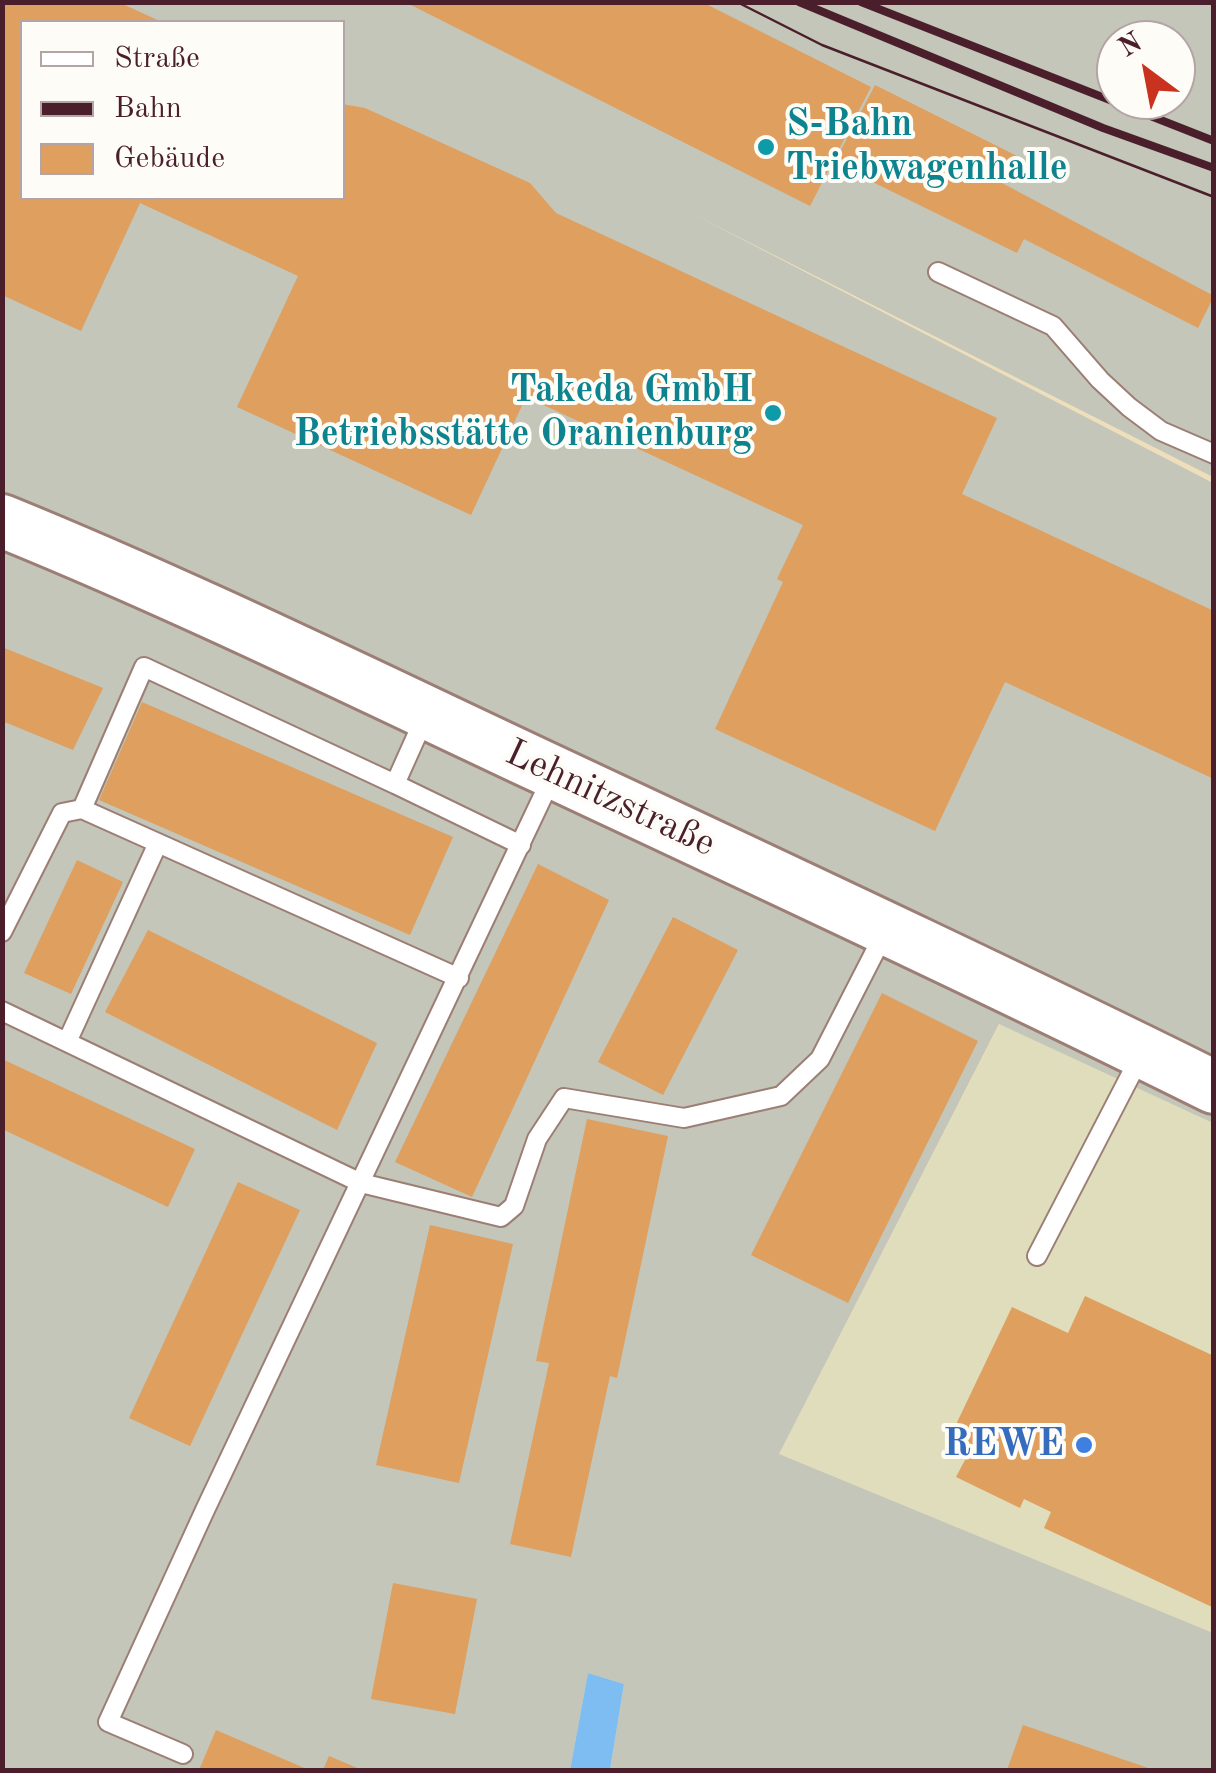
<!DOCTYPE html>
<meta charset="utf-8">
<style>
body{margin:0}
#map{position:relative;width:1216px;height:1773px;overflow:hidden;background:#eedebc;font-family:"Old Standard TT",serif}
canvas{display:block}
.frame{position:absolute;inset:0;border:5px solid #4a1f2b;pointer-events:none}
.legend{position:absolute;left:20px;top:20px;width:325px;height:180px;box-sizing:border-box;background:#fdfcf7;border:2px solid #b5a4a5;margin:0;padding:12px 18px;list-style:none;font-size:30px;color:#4a1f2b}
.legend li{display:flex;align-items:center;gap:20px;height:50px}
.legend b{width:50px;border:2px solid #b5a4a5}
.north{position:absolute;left:1096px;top:20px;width:100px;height:100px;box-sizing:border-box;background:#fdfcf7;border:2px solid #b5a4a5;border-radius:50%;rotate:328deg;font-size:28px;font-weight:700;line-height:40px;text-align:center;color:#4a1f2b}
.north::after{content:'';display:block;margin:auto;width:35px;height:45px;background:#c8321e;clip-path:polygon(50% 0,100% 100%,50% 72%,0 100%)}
</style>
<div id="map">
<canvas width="1216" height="1773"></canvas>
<div class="frame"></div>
<ul class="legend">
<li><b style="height:12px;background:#fff"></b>Straße</li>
<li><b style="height:12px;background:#4a1f2b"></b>Bahn</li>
<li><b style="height:28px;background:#de9f5f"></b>Gebäude</li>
</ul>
<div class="north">N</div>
</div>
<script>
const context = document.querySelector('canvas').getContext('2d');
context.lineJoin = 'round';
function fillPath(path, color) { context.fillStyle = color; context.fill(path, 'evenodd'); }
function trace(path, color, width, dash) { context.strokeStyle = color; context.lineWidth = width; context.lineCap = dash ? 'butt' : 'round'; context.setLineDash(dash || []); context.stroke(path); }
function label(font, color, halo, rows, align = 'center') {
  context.font = font + ' "Old Standard TT",serif'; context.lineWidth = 8; context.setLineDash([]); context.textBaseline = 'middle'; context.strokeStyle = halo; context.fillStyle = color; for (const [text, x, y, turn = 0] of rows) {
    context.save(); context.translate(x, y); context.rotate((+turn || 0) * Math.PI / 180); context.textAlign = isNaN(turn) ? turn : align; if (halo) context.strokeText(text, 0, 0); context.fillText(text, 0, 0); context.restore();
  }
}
fillPath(new Path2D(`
 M1000,1024L1213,1123V1633L779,1454Z`), '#dfddbb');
fillPath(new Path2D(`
 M3,3H1213V477L689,212L1213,483V1123L999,1024L779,1454L1213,1633V1770H610L624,1684L588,1673L570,1770H3ZM22,22H342V198H22ZM1116,40H1176V100H1116Z`), '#c3c6b9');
fillPath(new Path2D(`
 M588,1673L624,1684L610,1770H570Z`), '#7dbdf2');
fillPath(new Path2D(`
 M2,2H118L162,22H22V198H342V104L365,108L530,183L556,213L997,418L962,494L1214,611V779L1005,682L935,831L715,729L783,582L777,579L803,525L526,397L471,515L237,407L298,276L140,203L81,331L2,295Z
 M405,2H702L871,87L810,206Z
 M875,85L1017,156L1002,183L1214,296L1198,328L1024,239L1017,253L834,163Z
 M2,647L103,688L73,750L2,721Z
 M142,702L453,837L410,935L99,800Z
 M77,860L123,882L71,994L24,973Z
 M538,864L609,900L472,1197L395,1162Z
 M673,917L738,950L663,1095L598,1062Z
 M148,930L377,1043L337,1130L105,1012Z
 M882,993L978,1041L848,1303L751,1255Z
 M2,1059L195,1149L168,1207L2,1129Z
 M587,1119L668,1136L617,1378L610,1376L571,1557L510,1544L549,1363L536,1361Z
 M238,1182L300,1210L190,1446L129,1418Z
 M430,1225L513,1244L459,1483L376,1465Z
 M1085,1296L1214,1356L1212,1607L1044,1528L1051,1512L1024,1499L1020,1508L956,1477L965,1460L950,1453L958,1438L951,1435L1012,1307L1068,1333Z
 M393,1583L477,1599L455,1714L371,1699Z
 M1023,1725L1154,1770H1007Z
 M216,1730L309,1770H199Z
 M329,1756L362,1770H323Z`), '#de9f5f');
const lane = new Path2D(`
 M938,272L1053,326L1100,380L1129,407L1161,431L1214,454
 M425,717L395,784L521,845
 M82,809L144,667L395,784
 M2,932L62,813L82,809L459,978
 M2,1011L361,1183L501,1217L514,1206L537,1139L564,1098L684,1118L781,1096L820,1059L884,934
 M67,1042L158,843
 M1037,1256L1140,1057
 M183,1754L108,1722L205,1510L552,777`);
const secondary = new Path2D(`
 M2,521C184,595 361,682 538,765C764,871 990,976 1214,1087`);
trace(lane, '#9c7e74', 22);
trace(secondary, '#9c7e74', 58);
trace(lane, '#fff', 18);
trace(secondary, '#fff', 52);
trace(new Path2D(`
 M737,2L822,45L1214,197`), '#4a1f2b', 2.5);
trace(new Path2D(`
 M799,2L1103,128L1214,168
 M861,2L1214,141`), '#4a1f2b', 8);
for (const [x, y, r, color] of [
 [766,147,10,"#0f9aa8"],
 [773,413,10,"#0f9aa8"],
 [1084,1445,10,"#3f7fe0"]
]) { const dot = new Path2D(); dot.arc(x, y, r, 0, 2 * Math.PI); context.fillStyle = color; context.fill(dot); trace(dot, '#fdfcf7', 4); }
label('bold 38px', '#0d838f', '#fdfcf7', [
 ["S-Bahn",786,125],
 ["Triebwagenhalle",786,169],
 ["Takeda GmbH",753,391,"right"],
 ["Betriebsstätte Oranienburg",753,435,"right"]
], 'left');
label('38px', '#4a1f2b', '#fdfcf7', [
 ["Lehnitzstraße",610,799,25]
]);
label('bold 38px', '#366cbe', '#fdfcf7', [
 ["REWE",1064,1445]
], 'right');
</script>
